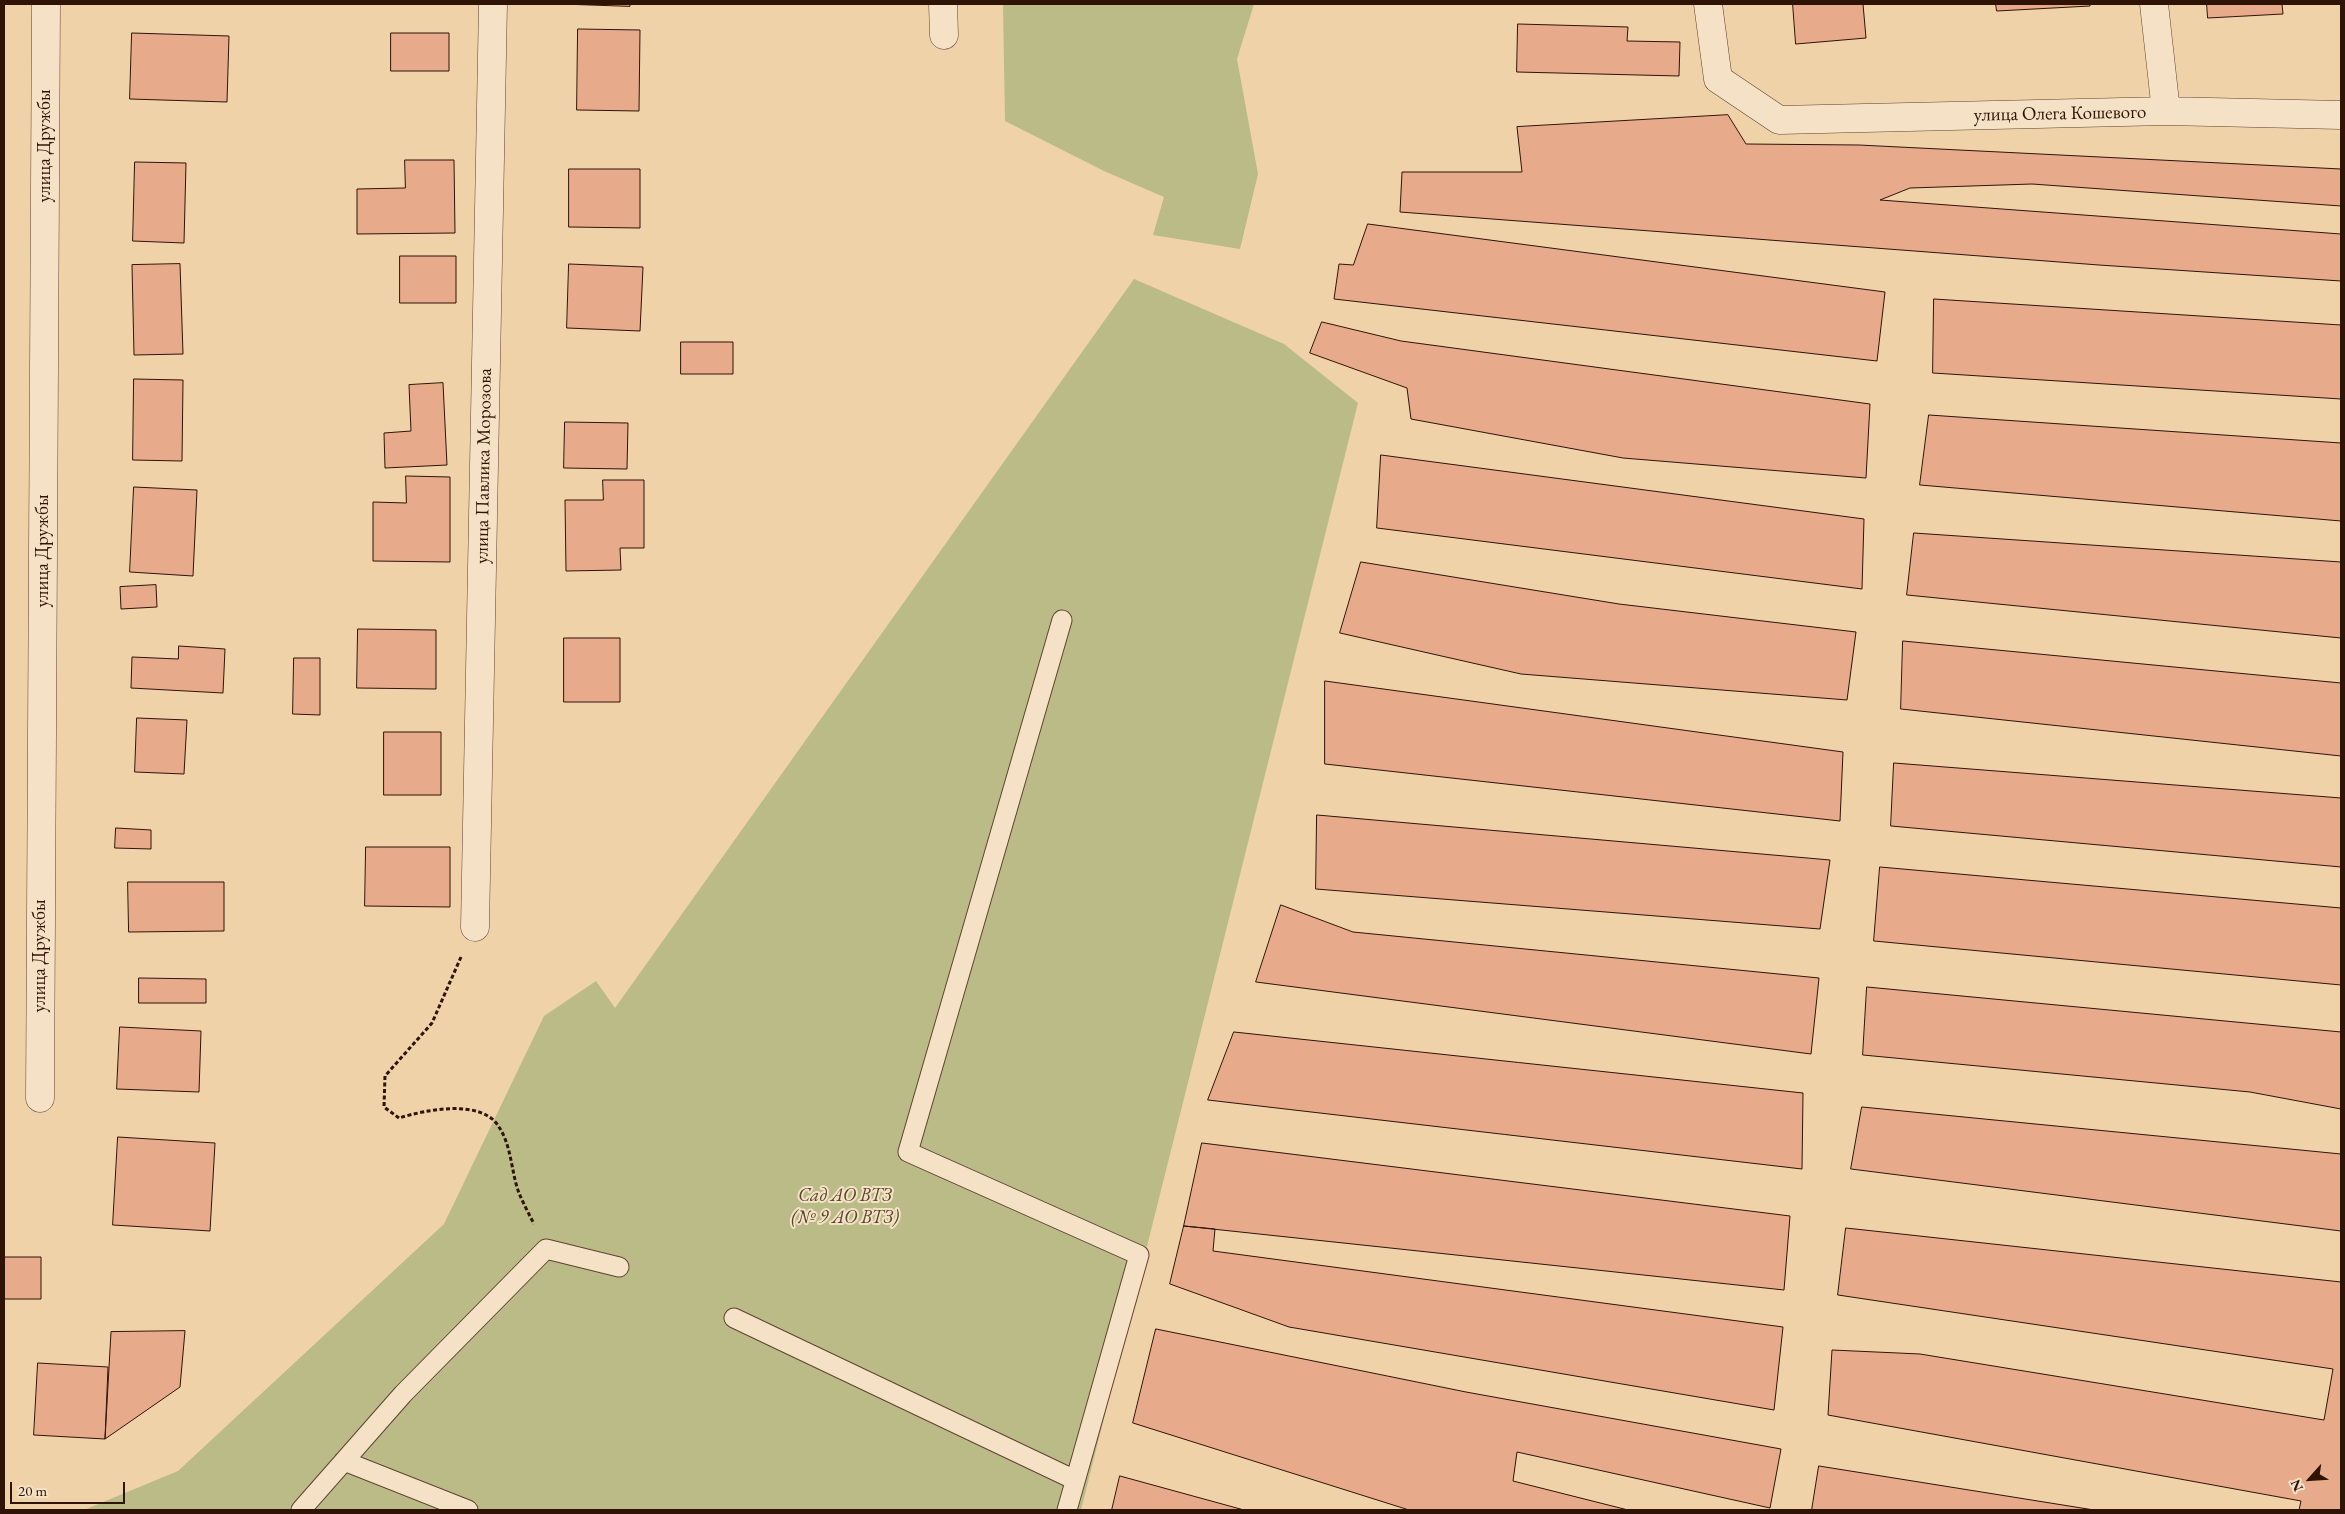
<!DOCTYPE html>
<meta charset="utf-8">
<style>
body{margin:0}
#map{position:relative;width:2345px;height:1514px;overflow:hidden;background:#efd2a8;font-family:"EB Garamond",serif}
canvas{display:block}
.frame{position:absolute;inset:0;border:5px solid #2f1305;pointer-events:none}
.north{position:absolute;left:2285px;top:1454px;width:50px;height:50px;-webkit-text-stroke:4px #f5e2c6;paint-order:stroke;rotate:244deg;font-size:14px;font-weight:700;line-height:20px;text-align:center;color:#2f1305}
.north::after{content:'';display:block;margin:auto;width:18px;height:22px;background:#2f1305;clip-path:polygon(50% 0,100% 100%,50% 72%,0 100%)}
.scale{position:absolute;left:10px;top:1482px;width:115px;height:22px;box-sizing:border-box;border:2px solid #2f1305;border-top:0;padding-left:6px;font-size:15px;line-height:18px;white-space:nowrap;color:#2f1305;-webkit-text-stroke:4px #f5e2c6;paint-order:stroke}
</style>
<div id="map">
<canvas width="2345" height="1514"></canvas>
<div class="frame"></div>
<div class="north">N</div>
<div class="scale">20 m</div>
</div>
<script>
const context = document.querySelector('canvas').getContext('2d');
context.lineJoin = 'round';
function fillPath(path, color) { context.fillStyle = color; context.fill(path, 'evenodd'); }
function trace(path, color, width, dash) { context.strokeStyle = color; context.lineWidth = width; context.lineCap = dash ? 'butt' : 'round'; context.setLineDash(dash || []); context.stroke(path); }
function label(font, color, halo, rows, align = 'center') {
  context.font = font + ' "EB Garamond",serif'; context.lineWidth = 4; context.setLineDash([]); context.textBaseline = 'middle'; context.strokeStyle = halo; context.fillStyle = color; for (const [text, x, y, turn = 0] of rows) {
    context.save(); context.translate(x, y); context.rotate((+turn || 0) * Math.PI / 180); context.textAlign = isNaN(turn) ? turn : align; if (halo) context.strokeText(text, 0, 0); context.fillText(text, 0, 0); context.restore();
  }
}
fillPath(new Path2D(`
 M1003,4H1254L1237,59L1258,174L1240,249L1153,235L1164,197L1104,171L1005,121Z
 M1134,279L1284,344L1358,403L1081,1510H84L178,1471L444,1224L544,1016L596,981L615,1008Z`), '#babb87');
const building = new Path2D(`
 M562,4H630V6Z
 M1793,4H1863L1866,38L1796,44Z
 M1996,4H2090V6L1997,11Z
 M2207,4H2282L2283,14L2208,18Z
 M1518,24L1628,27L1627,41L1680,42L1679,76L1517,72Z
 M578,29L640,30L639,111L577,110Z
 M132,33L229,36L227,102L130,99Z
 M391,33H449V71H391Z
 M1728,115L1746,144L1859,145L2341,169V206L2032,184L1910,188L1880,200L2341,234V281L2099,265L1400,212L1402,172H1522L1517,127Z
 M405,160H454L455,233L357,234V189L405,188Z
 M135,162L186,163L184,243L133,241Z
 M569,169H640V228L569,227Z
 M1368,224L1885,292L1877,361L1334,299L1339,264L1353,265Z
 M400,256H456V303H400Z
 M180,264L183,354L134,355L132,265Z
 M569,264L643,267L640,331L567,328Z
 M1934,299L2341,325V399L1933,373Z
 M1322,322L1401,341L1870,404L1866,478L1623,458L1411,419L1407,388L1310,353Z
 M681,342H733V374H681Z
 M134,379L183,380L182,461L133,460Z
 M443,383L447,465L385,468L384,433L411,431L409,385Z
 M1929,415L2341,443V521L1920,485Z
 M565,422L628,423L627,469L564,468Z
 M1381,455L1864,519L1862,589L1377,528Z
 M406,476L450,477V562L373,561V502L406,503Z
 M603,480H644V548H620L621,570L566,571L565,500H603Z
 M134,487L197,490L193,576L130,572Z
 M1914,533L2341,562V638L1907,595Z
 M1361,562L1619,604L1856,632L1847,700L1521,674L1340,633Z
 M156,585L157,607L121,609L120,587Z
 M358,629L436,630V689L357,688Z
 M564,638H620V702H564Z
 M1903,641L2341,683V756L1901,709Z
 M179,646L225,649L223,693L131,688L132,657L178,659Z
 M294,658H320V715L293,714Z
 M1325,681L1843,752L1840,821L1325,764Z
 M137,718L187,720L184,774L135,772Z
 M384,732H441V795H384Z
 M1894,763L2341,798V867L1891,826Z
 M1317,815L1830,860L1820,929L1316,889Z
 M116,828L151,830V849L115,848Z
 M366,847H450V907L365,906Z
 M1880,867L2341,908V985L1874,941Z
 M128,882H224V931L129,932Z
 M1281,905L1353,932L1819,978L1811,1054L1256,982Z
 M139,978L206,979V1003H139Z
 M1867,987L2341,1032V1109L2250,1092L1863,1055Z
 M120,1027L201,1031L199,1092L117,1089Z
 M1234,1032L1803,1093L1802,1169L1208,1100Z
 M1862,1107L2341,1154V1231L1851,1169Z
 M118,1137L215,1143L210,1231L113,1225Z
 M1202,1143L1790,1216L1784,1290L1184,1226Z
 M1184,1226L1215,1229L1213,1251L1783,1327L1774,1410L1289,1327L1170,1284Z
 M1846,1228L2341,1282V1510H2299L2301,1501L1828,1415L1832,1350L1920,1354L2324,1420L2333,1369L1838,1295Z
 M4,1257H41V1299H4Z
 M1156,1329L1466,1392L1781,1449L1770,1508L1517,1452L1513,1481L1628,1510H1409L1133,1423Z
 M185,1331L180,1387L105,1439L111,1332Z
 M38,1363L108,1367L105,1439L34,1435Z
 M1819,1466L2094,1510H1812Z
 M1120,1476L1244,1510H1112Z`);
fillPath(building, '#e7ab8c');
trace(building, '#2f1305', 1);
const service = new Path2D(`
 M1062,620L908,1152L1139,1255L1067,1510
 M734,1318L1075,1480
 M344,1461L468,1510
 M301,1510L403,1394L546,1249L619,1267`);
const minor = new Path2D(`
 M943,4L944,35
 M1708,4L1718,79L1779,120L2166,111L2341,115
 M2154,4L2166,111
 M475,927L493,4
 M40,1098L46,4`);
trace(service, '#5f432e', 21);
trace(minor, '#5f432e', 29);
trace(new Path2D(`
 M461,957L432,1023L385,1076L384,1107L399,1118C425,1110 482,1098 499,1127C512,1147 511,1172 519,1193C523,1203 529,1214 534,1224`), '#2f1305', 3, [4, 2.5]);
trace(service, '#f5e2c6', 19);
trace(minor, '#f5e2c6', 28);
label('19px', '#2f1305', '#f5e2c6', [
 ["улица Олега Кошевого",2060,114,-1],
 ["улица Дружбы",45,146,-90],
 ["улица Павлика Морозова",484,466,-89],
 ["улица Дружбы",43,551,-90],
 ["улица Дружбы",40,956,-90]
]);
label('italic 19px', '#59452c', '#f5e2c6', [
 ["Сад АО ВТЗ",845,1196],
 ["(№ 9 АО ВТЗ)",845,1218]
]);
</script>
